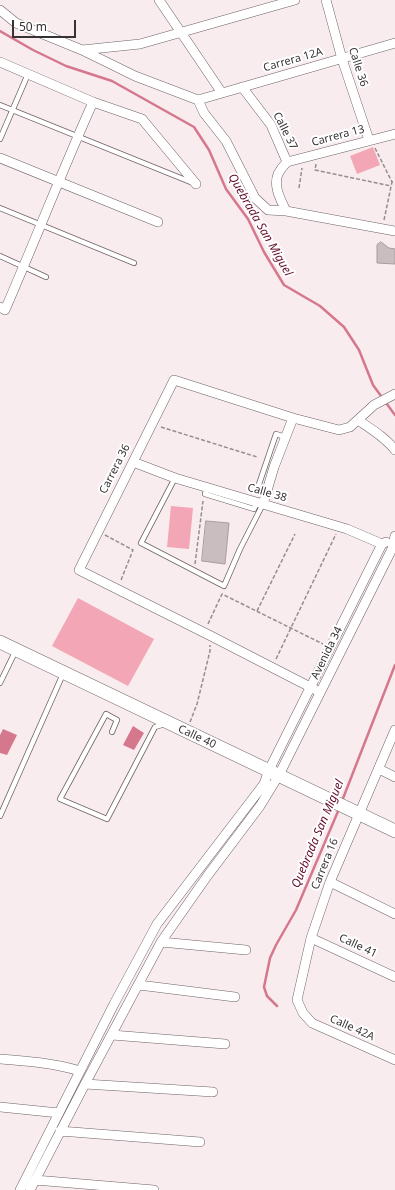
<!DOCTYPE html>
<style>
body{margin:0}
#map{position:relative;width:395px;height:1190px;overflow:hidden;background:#f9ecee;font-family:"Noto Sans",sans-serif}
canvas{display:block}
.scale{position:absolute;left:12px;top:20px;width:64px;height:18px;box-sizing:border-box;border:2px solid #373233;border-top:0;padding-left:5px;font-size:12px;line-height:14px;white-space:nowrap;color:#373233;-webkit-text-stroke:3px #fff;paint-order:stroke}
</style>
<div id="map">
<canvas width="395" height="1190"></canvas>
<div class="scale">50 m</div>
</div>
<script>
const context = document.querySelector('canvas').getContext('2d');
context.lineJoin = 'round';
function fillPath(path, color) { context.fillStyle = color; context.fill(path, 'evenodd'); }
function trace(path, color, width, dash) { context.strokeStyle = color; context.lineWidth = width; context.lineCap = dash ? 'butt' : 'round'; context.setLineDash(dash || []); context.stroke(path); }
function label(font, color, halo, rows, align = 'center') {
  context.font = font + ' "Noto Sans",sans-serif'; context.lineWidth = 4; context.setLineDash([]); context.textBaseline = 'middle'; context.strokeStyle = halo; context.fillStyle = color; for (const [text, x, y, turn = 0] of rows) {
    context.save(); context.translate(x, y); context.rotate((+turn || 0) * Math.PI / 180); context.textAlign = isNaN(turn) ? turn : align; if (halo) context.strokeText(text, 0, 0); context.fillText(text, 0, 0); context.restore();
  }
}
fillPath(new Path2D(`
 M373,147L380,165L357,174L350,156Z
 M171,506L193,508L189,549L167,547Z
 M78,598L154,639L128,686L52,646Z`), '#f3a6b5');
fillPath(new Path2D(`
 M133,726L144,733L134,750L123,745Z
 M3,729L17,735L7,755L0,753V735Z`), '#d6788d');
trace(new Path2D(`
 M0,31L33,50L66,66L112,81L194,127L209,150L226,189L248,219L264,252L284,285L320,306L344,327L359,350L373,385L395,415
 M342,801L395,665
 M277,1006L267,996L264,987L270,958L276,945L296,910L339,809`), '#d6788d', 2.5);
const building = new Path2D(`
 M381,242L389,248L395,249V264L377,263V245Z
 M206,521L229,523L225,564L202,561Z`);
fillPath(building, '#c9bdbf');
trace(building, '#a79c9e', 1);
const service = new Path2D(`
 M0,105L193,183
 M0,139L28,74
 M0,208L134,263
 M0,256L46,277
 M175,478L141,543L224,586L240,549L263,504
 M207,488L205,494L254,509L257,503
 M266,494L257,490L276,434L285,437
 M0,683L15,652
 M112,732L117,720L106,714L60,799L107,819L155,727L165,724
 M0,816L63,674`);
const minor = new Path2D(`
 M159,0L222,93
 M326,0L342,59L369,140
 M0,10L16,23L82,50L135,76L198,100L204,113L226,141L255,198L268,210L286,211L395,231
 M82,50L140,44L295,0
 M0,62L93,102L142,119L196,184
 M242,87L271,125L287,162C284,165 280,170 278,174C273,187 281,200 286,211
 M198,100L395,43
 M0,158L158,222
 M287,162L395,134
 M0,307L5,310C35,241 62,171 93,102
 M358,420C371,429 386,438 395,450
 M133,462L175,478L347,529L382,544L386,542
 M263,504L274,467L293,418
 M316,690L209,635L79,570L174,380L293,418L339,430L350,427L374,405L395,394
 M395,730L330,882L311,938L297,1000L303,1013L312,1023L395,1060
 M379,769L395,777
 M330,882L395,914
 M311,938L395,977
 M161,942L246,950
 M139,985L235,997
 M112,1035L225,1044
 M0,1059C27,1061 54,1063 80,1071
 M85,1084L213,1092
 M0,1107L59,1113
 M60,1131L200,1142
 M35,1180L154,1190
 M20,1190L114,1004L157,924L264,784L269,770L382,544
 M30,1190L85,1084L161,942L208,875L260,806L279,775L392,549L395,536`);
const secondary = new Path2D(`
 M0,642L395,831`);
trace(service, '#6d6264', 6);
trace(minor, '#6d6264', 10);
trace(secondary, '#6d6264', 14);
trace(new Path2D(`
 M375,148L392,182
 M316,164L315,170L391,186
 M299,188L302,168
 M384,220L392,182L395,181
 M161,427L257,457
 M105,535L133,550L121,580
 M195,564L203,501
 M257,611L295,534
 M208,624L222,594L323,644
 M276,659L336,534
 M190,722L197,704L210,651V645`), '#968d8f', 1.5, [4, 2]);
trace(service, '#fff', 4.5);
trace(minor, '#fff', 9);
trace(secondary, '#fff', 13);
label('11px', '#373233', '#fff', [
 ["Carrera 12A",293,60,-16],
 ["Calle 36",358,67,72],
 ["Calle 37",285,131,63],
 ["Carrera 13",338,136,-15],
 ["Carrera 36",115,469,-63],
 ["Calle 38",267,493,16],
 ["Avenida 34",327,653,-64],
 ["Calle 40",197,737,25],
 ["Carrera 16",325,864,-68],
 ["Calle 41",358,946,25],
 ["Calle 42A",352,1028,24]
]);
label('italic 12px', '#640e2c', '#fff', [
 ["Quebrada San Miguel",260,225,60],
 ["Quebrada San Miguel",318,834,-67]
]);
</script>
